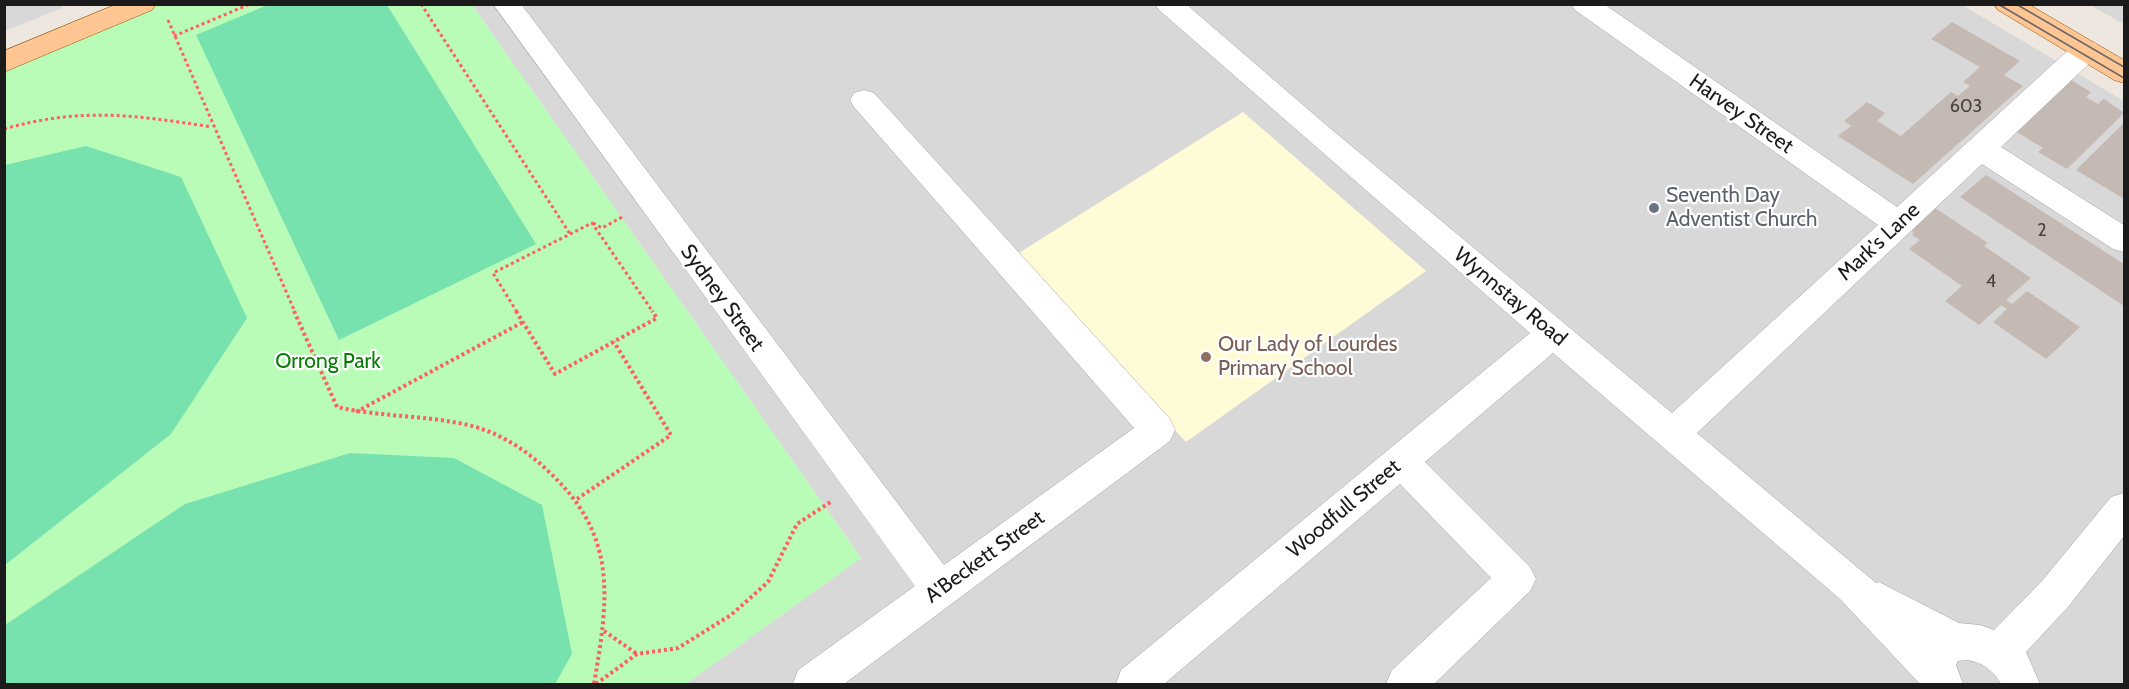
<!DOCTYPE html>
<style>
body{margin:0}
#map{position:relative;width:2129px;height:689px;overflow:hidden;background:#ede7df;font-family:Cabin,sans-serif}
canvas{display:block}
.frame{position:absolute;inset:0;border:6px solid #1b1b1b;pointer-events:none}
</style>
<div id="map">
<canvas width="2129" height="689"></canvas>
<div class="frame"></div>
</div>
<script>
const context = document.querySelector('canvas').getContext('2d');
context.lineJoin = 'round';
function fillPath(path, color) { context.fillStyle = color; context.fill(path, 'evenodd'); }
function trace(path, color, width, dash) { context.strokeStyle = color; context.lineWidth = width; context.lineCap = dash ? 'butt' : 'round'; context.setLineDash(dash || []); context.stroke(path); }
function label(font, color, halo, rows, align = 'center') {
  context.font = font + ' Cabin,sans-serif'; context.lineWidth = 4.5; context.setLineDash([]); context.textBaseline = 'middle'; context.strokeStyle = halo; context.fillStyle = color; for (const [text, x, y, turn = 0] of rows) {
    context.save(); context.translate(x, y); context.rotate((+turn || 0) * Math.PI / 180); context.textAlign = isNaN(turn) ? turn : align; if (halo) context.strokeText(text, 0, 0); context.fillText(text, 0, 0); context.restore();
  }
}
fillPath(new Path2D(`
 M5,4L61,5L62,8L5,31Z
 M472,5H1962L2124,101V684H686L861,558Z
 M2090,5H2124V24Z`), '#d9d8d8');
fillPath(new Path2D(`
 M1243,112L1426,271L1186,442L1014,256Z`), '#fffbd7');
fillPath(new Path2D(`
 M147,5H472L861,558L686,684H5V65Z`), '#b9fcb8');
fillPath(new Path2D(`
 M270,4L387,5L536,244L339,340L196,35Z
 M86,146L181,177L247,318L171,434L5,565V165Z
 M350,453L454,458L542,505L572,654L555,684H5V625L185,504Z`), '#77e2ae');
fillPath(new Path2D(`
 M1952,22L2020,61L2004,75L2023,86L1913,184L1838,136L1851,126L1844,121L1867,102L1885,113L1877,121L1901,136L1951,92L1958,96L1970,86L1963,82L1980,67L1931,39Z
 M2071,80L2091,92L2086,97L2098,104L2104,99L2124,113L2067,169L2038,152L2043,148L2015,131Z
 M2124,123V199L2076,170Z
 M1986,175L2124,264V306L1960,197Z
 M1932,206L1988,243L1984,246L2031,278L2006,300L2012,304L2027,291L2080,327L2046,359L1993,322L2007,309L2001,305L1979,325L1945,301L1962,286L1909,249L1920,240L1912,235L1914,232L1907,227Z`), '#c5b9b3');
const minor = new Path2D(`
 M493,4H521L944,565L1134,428L854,107L850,100L854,93L864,90L874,93L1170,419L1175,430L1170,441L844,684H793L798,670L915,586Z
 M1155,4H1186L1325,124L1672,413L1878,225L1575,10L1571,4H1604L1897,207L2076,43L2086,40L2096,43L2100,50L2096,57L2001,147L2124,225V252L2113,249L1982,164L1697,433L1876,583L1879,582L1959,623L1980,625L1994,630L2042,581L2111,497L2124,493V536L2068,607L2026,652L2040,684H2001C1993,669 1976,657 1958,661L1956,665L1963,684H1920L1840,599L1553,353L1425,462L1530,567L1536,579L1530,591L1434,684H1386L1392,670L1491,578L1400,484L1164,684H1116L1121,670L1530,333L1159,10Z`);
const major = new Path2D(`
 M117,4H156L152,10L4,72V51Z
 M1994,4H2028L2124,60V83L2114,80L1998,10Z`);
trace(minor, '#a2a2a2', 1);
trace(major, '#925300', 1);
trace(new Path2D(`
 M421,4L570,234
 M168,20L295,312
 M174,36L250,4
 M4,129C81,107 134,115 212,127
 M593,223L602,228L624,216
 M517,312L493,273L592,223L653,312`), '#ff5f5f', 3, [3, 3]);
trace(new Path2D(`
 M294,311L337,407C380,417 425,415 468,425C498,432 525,449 547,470C618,535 609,596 594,684
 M516,311L555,374L657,318L652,311
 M356,412L523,322
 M577,499L671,435L614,342
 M604,631L637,654
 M596,684L637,654L678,648L731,615L768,582L797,524L832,501`), '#ff5f5f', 4, [3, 3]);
fillPath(minor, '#fff');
fillPath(major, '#ffc593');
trace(new Path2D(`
 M1998,4L2124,78
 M2016,4L2124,67`), '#696969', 1.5);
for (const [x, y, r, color] of [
 [1654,208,6,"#6b7280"],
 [1206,357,6,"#8d6e63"]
]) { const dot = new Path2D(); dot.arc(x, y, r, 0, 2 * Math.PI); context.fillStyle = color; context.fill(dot); trace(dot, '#fff', 2); }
label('18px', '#464241', null, [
 ["603",1966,107],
 ["2",2042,231],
 ["4",1991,282]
]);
label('21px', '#1b1b1b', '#fff', [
 ["Harvey Street",1741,114,35],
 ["Mark's Lane",1879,242,-43],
 ["Wynnstay Road",1510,297,40],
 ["Sydney Street",722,298,54],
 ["Woodfull Street",1344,509,-40],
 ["A'Beckett Street",985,557,-36]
]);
label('21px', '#5b616d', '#fff', [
 ["Seventh Day",1666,196],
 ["Adventist Church",1666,220]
], 'left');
label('21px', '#785e54', '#fff', [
 ["Our Lady of Lourdes",1218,345],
 ["Primary School",1218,369]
], 'left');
label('21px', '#077d05', '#fff', [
 ["Orrong Park",328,362]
]);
</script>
